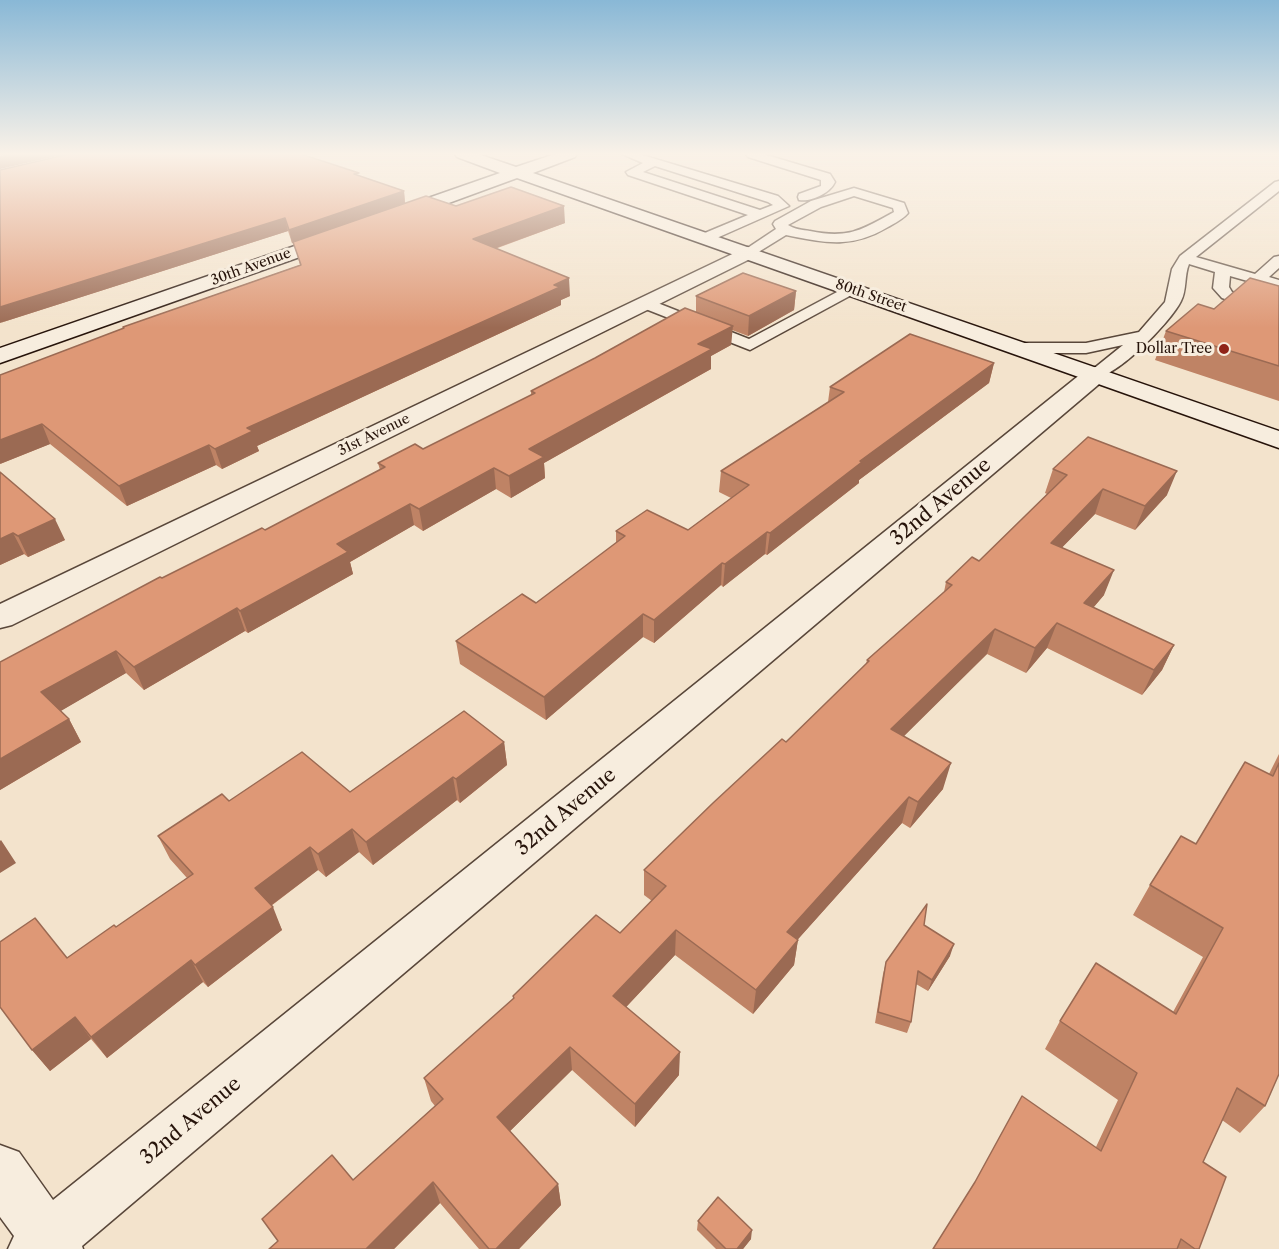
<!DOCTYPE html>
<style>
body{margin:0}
canvas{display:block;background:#f3e3cc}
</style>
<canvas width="1279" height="1249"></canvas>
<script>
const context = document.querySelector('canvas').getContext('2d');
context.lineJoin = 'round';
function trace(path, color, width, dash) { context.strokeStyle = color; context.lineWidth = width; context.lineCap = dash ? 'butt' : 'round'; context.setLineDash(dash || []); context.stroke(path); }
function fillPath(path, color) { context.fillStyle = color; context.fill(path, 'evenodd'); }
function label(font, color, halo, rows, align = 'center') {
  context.font = font + ' "Libre Caslon Text",serif'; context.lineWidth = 6; context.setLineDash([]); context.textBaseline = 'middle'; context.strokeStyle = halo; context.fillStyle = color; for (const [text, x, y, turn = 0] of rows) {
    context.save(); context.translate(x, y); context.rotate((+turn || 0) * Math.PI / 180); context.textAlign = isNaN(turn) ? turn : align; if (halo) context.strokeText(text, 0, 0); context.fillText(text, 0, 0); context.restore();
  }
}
const lane = new Path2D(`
 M622,154H639L778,196L789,206L710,241H700L698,238L700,235L748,215L628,175L626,172L643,163ZM655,166L768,202L773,205L760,210L643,172Z
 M746,154H763L830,174L835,182C830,193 812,202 799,200L798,197L799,194L821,186V180L748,157Z
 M1279,181V191L1196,257L1255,274L1274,257L1279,256V268L1269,277L1279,280V290L1230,276L1229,287L1232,292L1279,307V317L1222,298L1213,288L1215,272L1189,264C1184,276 1187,290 1181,301C1171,322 1112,383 1090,378L1087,374L1123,345L1086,353H1022L1014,348L1022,343H1086L1139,332L1165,302L1172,269L1180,256L1275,182Z
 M854,188L904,203L908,213C903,219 895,223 888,227C851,249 826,243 786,235L752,256H742L740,253L776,229L773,224L775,221L811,201ZM854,196L893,208L894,212C862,230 848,239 810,231C803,230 794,229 788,225L821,207Z
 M852,284L857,286L860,289L857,292L750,350L638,306L636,303L644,298L650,300L749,339Z`);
const street = new Path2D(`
 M747,247L754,249L757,253L754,257L12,625L0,628V604Z
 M1096,367L1105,369L1108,374L1105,379L82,1246L83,1249H8L14,1236L0,1217V1145L19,1152L53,1200L1087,369Z`);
const secondary = new Path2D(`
 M455,154H478L516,167L555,154H577L575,157L533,173L1279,431V448L517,178L405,219H391L389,215L391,211L500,173L457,157Z
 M338,231L345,233L348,237L345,241L0,363V348Z`);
trace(lane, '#59473a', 3);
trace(street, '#59473a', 3);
trace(secondary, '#26130a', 3);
fillPath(lane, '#f7edde');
fillPath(street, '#f7edde');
fillPath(secondary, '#f7edde');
fillPath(new Path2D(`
 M360,176L404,191L405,203L456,206L565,223L495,249L570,296L561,300V305L257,446L259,451L222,469L216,465L127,506L50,444L0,464L123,329V327L300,265L294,243H292L288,231L0,323Z
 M1279,286V401L1155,360L1166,331L1214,309Z
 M796,291L794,310L748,336L732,330L731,345L711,356V369L544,463L545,478L511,498L496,489L423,531L414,525L350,562L353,574L248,633L245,631L144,690L126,673L60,711L69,719L81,742L0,790V662L162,578L265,530L380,470L378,463L423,449L531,395V391L696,312V296Z
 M994,363L989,383L859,480V483L767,555L765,554L723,587L721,585L654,643L643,637L546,720L460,664L456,641L536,603L616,543V531L688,530L731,498L719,492L721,471L828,402L830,387Z
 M1053,469L1167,495L1135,530L1095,514L1062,547L1104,595L1093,608L1174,645L1162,670L1142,695L1047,648L1026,673L987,654L903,736L943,789L910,828L902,823L798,939L794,965L753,1014L675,955L626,1007L679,1075L635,1127L572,1070L510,1131L558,1184L561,1205L519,1249H479L440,1203L394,1249H269L353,1180L435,1106L431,1101L424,1078L513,999V996L620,933L652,901L644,895V870L786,742L866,664L867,660L944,592L946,582L979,561L1047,494L1045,493Z
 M0,472L65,540L28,557L24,554L0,565Z
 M504,742L507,765L460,803L457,800L373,865L359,852L326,877L318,870L271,906L282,930L208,987L203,982L107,1058L91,1039L50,1071L32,1050L67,958L116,927L187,878L170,859L158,836L229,801L350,792Z
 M1279,754V1074L1265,1106L1240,1133L1222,1120L1203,1162L1199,1249H933L970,1190L1096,1147L1118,1100L1045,1049L1060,1021L1173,1012L1203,957L1133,915L1150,885L1196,844L1269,774Z
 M924,925L950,956L928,991L916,984L911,1022L907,1033L875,1023L883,974L886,962Z
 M698,1221L751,1239L743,1249H716L697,1230Z`), '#bf8365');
fillPath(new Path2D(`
 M9,154H66L0,169V156Z
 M404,191L405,204L292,243L289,230Z
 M564,206L565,223L474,256L473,239Z
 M285,218L288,231L0,323V307Z
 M569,278L570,296L561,300V305L257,446L259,451L222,469L215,449L247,428Z
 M796,291L794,310L748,336L749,316Z
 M733,326L731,345L711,356V369L544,463L545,478L511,498L509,476L529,449L698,344Z
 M994,363L989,383L859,480V483L767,555L770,533L860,461Z
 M42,424L50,444L0,464V440Z
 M209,445L216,465L127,506L119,486Z
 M494,468L496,489L423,531L419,509Z
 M1177,471L1167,495L1135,530L1145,506Z
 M1103,489L1095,514L1043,567L1051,543Z
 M410,504L414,525L350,562L353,574L248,633L240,611L337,544Z
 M55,519L65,540L28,557L18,536Z
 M767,532L765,554L723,587L725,564Z
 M13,533L24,554L0,565V539Z
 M722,563L721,585L654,643V620Z
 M1114,570L1104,595L1075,629L1084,603Z
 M237,608L245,631L144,690L134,667Z
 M643,614V637L546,720L544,697Z
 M1057,623L1047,648L1026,673L1035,648Z
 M995,629L987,654L885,755L891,729Z
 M1174,645L1162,670L1142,695L1154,670Z
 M116,651L126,673L54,715L41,692Z
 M69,719L81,742L0,790V759Z
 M504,742L507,765L460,803L456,779Z
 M951,763L943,789L910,828L918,802Z
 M453,777L457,800L373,865L366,842Z
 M909,797L902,823L783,956L787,932Z
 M352,829L359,852L326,877L318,854Z
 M1,840L16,863L0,873V841Z
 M310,847L318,870L265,910L255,888Z
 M273,907L282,930L208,987L195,965Z
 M676,930L675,955L614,1020L613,996Z
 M798,940L794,965L753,1014L756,990Z
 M954,944L950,956L928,991L932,980Z
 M191,960L203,982L107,1058L91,1037Z
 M75,1017L91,1039L50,1071L32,1050Z
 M570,1047L572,1070L502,1139L497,1117Z
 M680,1052L679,1075L635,1127V1104Z
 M433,1182L440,1203L394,1249H366Z
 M558,1184L561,1205L519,1249H496Z
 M752,1230L751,1239L743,1249H737Z`), '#9b6a53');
const building = new Path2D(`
 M69,154H301L359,173L354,174L404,191L289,230L285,218L0,307V170Z
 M511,187L564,206L473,239L569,278L554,285L560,287L247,428L253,431L215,449L209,445L119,486L42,424L0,440V375L124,328L123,327L301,265L293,242L426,196L456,206Z
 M743,273L796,291L749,316L696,296Z
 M1250,278L1279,286V366L1166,331L1198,304L1214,309Z
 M685,308L733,326L698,344L712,349L529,449L544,457L509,476L494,468L419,509L410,504L337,544L348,552L240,611L237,608L134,667L116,651L41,692L69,719L0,759V662L160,577L162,578L262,528L265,530L385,467L378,463L415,444L423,449L535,393L531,391L595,358Z
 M910,334L994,363L860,461L862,462L770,533L767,532L725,564L722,563L654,620L643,614L544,697L456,641L522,594L536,603L625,536L616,531L647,510L688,530L749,485L721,471L844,392L830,387Z
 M1088,437L1177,471L1145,506L1103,489L1051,543L1114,570L1084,603L1174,645L1154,670L1057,623L1035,648L995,629L891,729L951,763L918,802L909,797L787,932L798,940L756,990L676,930L613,996L680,1052L635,1104L570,1047L497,1117L558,1184L496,1249H489L433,1182L366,1249H269L278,1241L262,1219L332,1155L353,1180L443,1099L424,1078L514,998L513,996L596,915L620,933L666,886L644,870L713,803L782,739L786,742L869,661L867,660L952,585L946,582L972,557L979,561L1067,475L1053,469Z
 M0,472L55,519L18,536L13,533L0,539Z
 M464,711L504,742L456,779L453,777L366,842L352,829L318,854L310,847L255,888L273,907L195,965L191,960L91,1037L75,1017L32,1050L0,1007V942L35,918L67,958L114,925L116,927L193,874L158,836L222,794L229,801L302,752L350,792Z
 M1245,762L1273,776L1279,763V1074L1265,1106L1237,1088L1203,1162L1226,1177L1199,1249H1195L1181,1239L1177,1249H933L975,1182L1022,1096L1101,1151L1137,1073L1060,1021L1096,963L1176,1014L1223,928L1150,885L1181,836L1196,844Z
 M927,904L924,925L954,944L932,980L918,971L911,1022L878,1012L886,962Z
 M718,1197L752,1230L737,1249H726L698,1221Z`);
fillPath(building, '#de9876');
trace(building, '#9b6a53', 1.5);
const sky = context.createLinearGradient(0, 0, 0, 328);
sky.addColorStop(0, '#89b8d6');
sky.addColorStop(0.47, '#faf2e8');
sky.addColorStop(1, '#faf2e800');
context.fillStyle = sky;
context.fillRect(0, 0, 1279, 328);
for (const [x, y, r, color] of [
 [1224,349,6,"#8f2418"]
]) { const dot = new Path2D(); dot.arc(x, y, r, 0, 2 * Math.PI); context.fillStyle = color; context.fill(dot); trace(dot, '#f7edde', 2); }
label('14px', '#26130a', '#f7edde', [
 ["30th Avenue",251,267,-20],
 ["80th Street",871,296,19],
 ["31st Avenue",374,435,-26]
]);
label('14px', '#26130a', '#f7edde', [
 ["Dollar Tree",1212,349]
], 'right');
label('20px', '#26130a', '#f7edde', [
 ["32nd Avenue",941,502,-40],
 ["32nd Avenue",566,812,-40],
 ["32nd Avenue",191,1121,-40]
]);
</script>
